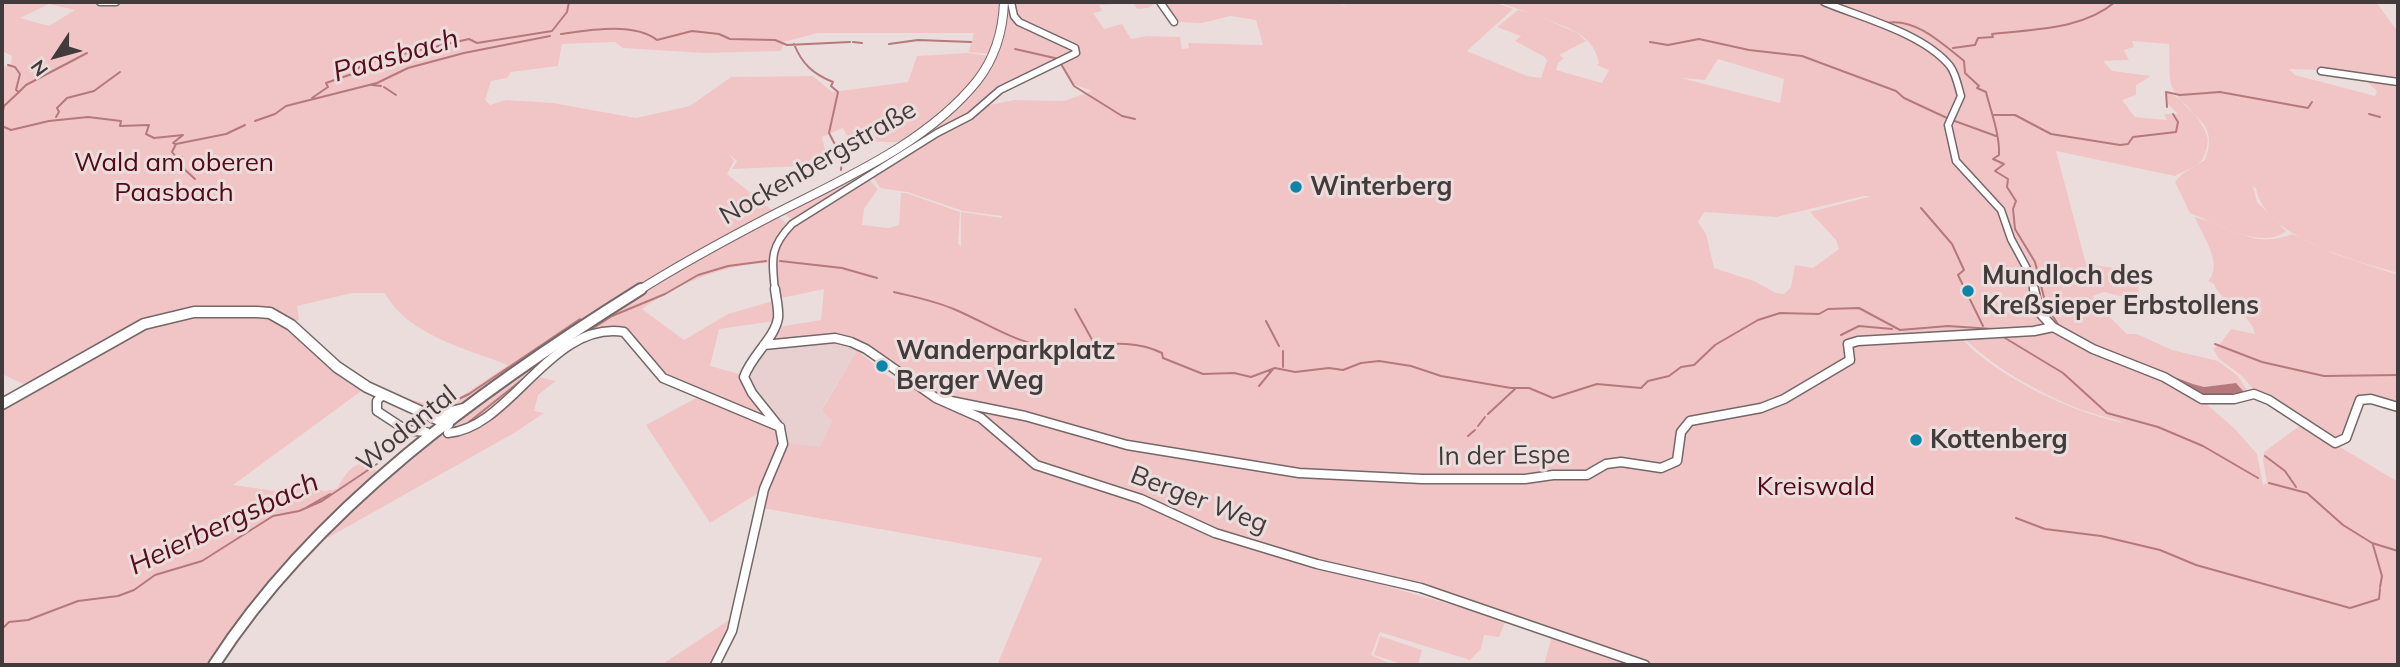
<!DOCTYPE html>
<meta charset="utf-8">
<style>
body{margin:0}
#map{position:relative;width:2400px;height:667px;overflow:hidden;background:#ecdddd;font-family:Mulish,sans-serif}
canvas{display:block}
.frame{position:absolute;inset:0;border:4px solid #413b3b;pointer-events:none}
.north{position:absolute;left:21px;top:21px;width:70px;height:70px;-webkit-text-stroke:5px #ecdddd;paint-order:stroke;rotate:234deg;font-size:19px;font-weight:700;line-height:28px;text-align:center;color:#413b3b}
.north::after{content:'';display:block;margin:auto;width:24px;height:32px;background:#413b3b;clip-path:polygon(50% 0,100% 100%,50% 72%,0 100%)}
</style>
<div id="map">
<canvas width="2400" height="667"></canvas>
<div class="frame"></div>
<div class="north">N</div>
</div>
<script>
const context = document.querySelector('canvas').getContext('2d');
context.lineJoin = 'round';
function fillPath(path, color) { context.fillStyle = color; context.fill(path, 'evenodd'); }
function trace(path, color, width, dash) { context.strokeStyle = color; context.lineWidth = width; context.lineCap = dash ? 'butt' : 'round'; context.setLineDash(dash || []); context.stroke(path); }
function label(font, color, halo, rows, align = 'center') {
  context.font = font + ' Mulish,sans-serif'; context.lineWidth = 6; context.setLineDash([]); context.textBaseline = 'middle'; context.strokeStyle = halo; context.fillStyle = color; for (const [text, x, y, turn = 0] of rows) {
    context.save(); context.translate(x, y); context.rotate((+turn || 0) * Math.PI / 180); context.textAlign = isNaN(turn) ? turn : align; if (halo) context.strokeText(text, 0, 0); context.fillText(text, 0, 0); context.restore();
  }
}
fillPath(new Path2D(`
 M834,340L857,350L822,409L832,421L820,448L785,443L747,378L765,346Z`), '#e8d0d1');
fillPath(new Path2D(`
 M2,2H999V26L990,54L969,52L974,33H817L784,42L781,51L704,53L623,48L615,42L562,44L558,66L511,72L507,78L491,81L485,100L490,105L506,100L553,103L636,118L690,106L731,77L813,76L832,92L908,82L917,56L968,53L990,56C967,88 938,125 900,141C892,144 882,140 873,142C859,146 849,142 843,128L822,137L827,158H813L804,166L732,169L737,161L729,154L734,161L727,174L773,211L453,410L438,413L403,401L405,398L439,407L456,400L508,365C467,349 407,335 385,293H352L297,306L299,319L295,323L271,310L169,315L30,387L4,375L2,376V68L11,64L12,56L2,51ZM49,4L75,10L49,26L20,18Z
 M1007,2H1009L1011,16L1075,50L1012,82L975,110L793,220L782,213L922,133L986,74L1002,42Z
 M1013,2H1157L1148,8L1137,9L1134,3L1099,5L1102,11L1093,13L1104,29L1122,24L1131,39L1147,36L1180,37L1182,49L1189,48L1188,43L1263,45L1256,20L1230,16L1202,23L1181,22L1174,19L1162,2H1336L1348,8L1339,2H1494L1513,9L1467,51L1527,76L1541,78L1547,61L1545,57L1515,41L1521,36L1497,27L1518,10L1530,13L1497,2H2376L2398,32V273C2357,261 2264,238 2256,188L2253,187L2257,202L2286,231C2261,251 2216,223 2190,213L2175,182L2182,174L2205,160C2221,119 2186,117 2172,87C2168,78 2170,55 2169,44L2132,41L2134,47L2124,50L2129,60L2103,61L2112,71L2151,76L2136,85V95L2122,100L2135,117L2167,120L2164,114H2178L2168,104L2167,94C2180,93 2204,123 2207,136C2209,142 2206,153 2203,158C2199,167 2183,171 2175,176L2056,151L2086,264L2136,271L2139,292L2128,298L2104,292L2093,296L2098,306L2127,334H2137L2172,350L2218,361L2238,376L2248,392H2244L2236,383L2204,387L2193,384L2105,349H2097L2055,325L2042,312L2037,302L2035,281L2012,239L2002,208L1956,158L1954,160L2000,210L2009,235L2032,280L2037,310L2047,324L2045,327L1964,333L1961,338C1996,376 2074,414 2125,423C2109,417 2090,414 2074,407C2036,391 1993,367 1964,338L2053,329L2092,349L2164,378L2203,401L2235,429L2257,454L2263,485L2267,483L2263,460L2264,452L2302,424L2398,482V665H1653L1508,618L1275,550L1273,554L1506,620L1499,637L1484,635L1481,649L1470,660L1380,632L1371,655L1393,665H997L1042,558L762,508L766,490L785,443L820,447L832,421L822,410L857,350L888,376L903,384L907,378L866,347L835,337L767,344L778,327L821,320L824,289L777,299C776,285 771,269 774,256C779,222 842,195 869,179L878,189L864,209L862,225L888,228L899,225L901,193H906L960,212L958,243L961,247V212L1002,218V216L963,211L907,192L880,188L873,177L985,106L1014,100L1064,101L1092,91L1073,84L1060,64L1076,57L1077,48C1059,36 1009,27 1013,2ZM1543,18C1567,28 1594,34 1599,63L1597,65L1609,70L1602,83L1556,70L1558,63L1564,58L1559,55L1586,41L1577,33ZM1718,59L1784,79L1780,103L1681,78L1705,80ZM2289,69L2323,70L2360,75L2377,91L2375,96L2295,75ZM1864,196H1872L1810,212L1836,240L1839,249L1813,268L1795,265L1791,287L1784,294L1776,293L1754,281L1714,268L1706,234L1698,222L1704,212L1776,217Z
 M777,215L788,225C778,235 768,248 769,263C723,264 680,283 642,309L684,340L728,314L773,301L775,321L719,329L710,366L743,375L777,425L664,377L624,331L606,329L589,331L511,389L479,422L448,431C551,348 662,279 777,215Z
 M2195,217C2230,226 2254,250 2292,234L2335,254L2398,275V405L2358,398L2344,437L2334,440L2258,395L2242,376L2219,359L2213,349L2220,344L2231,329L2255,334C2251,313 2222,304 2214,284L2208,281C2225,265 2200,232 2195,217Z
 M192,314L264,315L287,328L329,367L364,389L233,485L282,492L284,488L296,483L324,491L337,489C346,474 350,463 369,463L379,474L209,665H2V406L145,326Z
 M535,376L556,381L538,395L534,411L544,413L514,433L315,545L356,506L441,436C480,440 509,401 535,376Z
 M700,396L778,429L780,444L760,492L710,523L646,425Z
 M732,618L729,631L711,665H661Z
 M1380,636L1422,650L1418,665H1404L1374,655Z
 M1552,636L1641,665H1544Z`), '#f1c5c6');
fillPath(new Path2D(`
 M2101,349L2193,384L2204,387L2236,383L2244,392L2208,398Z`), '#b5797c');
trace(new Path2D(`
 M1886,23C1915,17 1943,44 1964,61L1965,73L1979,86L1977,88L1986,92C1991,112 2000,135 1999,155L1993,159L2004,164L1995,171L2008,179L2007,187L2016,201L2013,209L2015,229L2035,262L2046,305L2059,326
 M561,34C589,30 634,22 657,40L692,31L719,34L730,39L775,40L787,45L850,42
 M853,42L862,43
 M1650,42L1668,45L1699,39L1749,50L1802,56L1896,91L1904,98L1947,118
 M794,44C802,64 813,74 833,82L831,86L838,92L829,133L842,158L841,170
 M889,44L918,40L971,42
 M1953,48L1975,45L1978,38L1993,37L1992,34C2033,29 2082,30 2115,2
 M1015,49L1059,59
 M1061,64L1074,86L1122,116L1135,119
 M372,85L381,86
 M384,87L396,95
 M19,92L26,85L87,53
 M312,98L328,87L326,83L352,74L364,63L469,39L477,43L552,31L567,12L569,2
 M2167,107L2166,92L2180,95L2220,92L2308,108L2312,102
 M2369,114L2380,117
 M2,115L4,106L19,92L16,90L20,74L15,67L8,65
 M1994,115H2015L2051,134L2120,145L2128,144L2133,137L2176,132L2178,122L2173,114
 M56,117L59,112L57,108L67,98L94,91L120,72
 M1952,120L1996,136
 M255,121L275,114L286,106L377,83L408,68L464,53L550,36
 M2,126L11,130L49,121L88,117L121,121L120,126L149,125L146,134L154,138L183,135L173,143L176,144L226,134L245,125
 M176,144L172,152L176,157H182L183,168L195,179
 M1921,208L1952,244L1964,270L1958,275L1983,326
 M780,261L842,268L877,278
 M894,292C915,297 936,301 956,310C989,324 1019,346 1056,347C1093,348 1127,336 1162,353L1163,358L1203,374L1234,373L1251,377L1275,368L1295,372L1329,368L1343,370L1361,363L1379,361L1411,366L1441,376L1511,388H1529L1553,398L1597,384L1641,388L1648,381L1669,376L1681,367L1694,365L1715,345L1758,320L1780,313L1819,314L1828,309L1859,308L1900,330L1948,326L1993,329
 M1075,309L1095,345
 M1266,321L1279,346
 M584,334L612,316L665,294L698,275L728,266L766,261
 M1841,335L1859,326L1892,329
 M2007,335L2005,338L2063,373L2107,413L2158,427L2203,446L2258,478
 M2215,344L2262,362L2324,376L2398,375
 M1283,351V367
 M1259,386L1273,369
 M442,407L469,394L580,319
 M1488,414L1516,388
 M469,422L523,379
 M1478,426L1485,417
 M1468,436L1475,430
 M2265,456L2285,471L2296,487
 M2269,483L2307,493L2343,525L2372,543L2398,551
 M307,507L330,494
 M2016,518L2045,529L2101,536L2160,550L2196,565L2350,608L2379,599L2380,589
 M2373,545L2382,576L2380,587
 M2,629L9,622L28,620L78,601L118,596L134,590L155,575L202,561L273,516L299,511L322,501L377,464`), '#b5797c', 2);
const minorFar1 = new Path2D(`
 M100,2H116
 M1160,2L1174,22
 M1824,2C1862,18 1923,33 1950,66C1956,74 1958,86 1961,96L1948,125L1956,161L2001,210L2011,239L2031,276L2034,291
 M2321,71L2398,82
 M775,291C772,259 769,248 792,224L937,133L970,116L1000,90L1076,53L1075,48L1019,22L1014,16L1011,2`);
const minor = new Path2D(`
 M2034,289L2039,312L2053,327L2093,349L2164,377L2202,399H2234L2254,394L2269,400L2335,443L2346,438L2360,400L2371,399L2398,407
 M764,345L835,338L851,342L866,349L936,398L981,418L1036,465L1141,499L1215,533L1317,564L1421,588L1645,665
 M383,394L377,401V411L406,430L426,432
 M936,398L1025,416L1127,445L1299,473L1422,479H1525L1553,475H1587L1606,464L1621,462L1661,468L1677,461L1681,432L1690,421L1761,408L1784,399L1850,360L1848,344L1858,341L2034,331L2053,327
 M448,433C511,428 551,320 624,332L663,378L780,427
 M715,665L732,631L764,489L783,444L780,428L752,393L744,377C751,356 775,338 778,318C779,309 776,298 775,289`);
const tertiary = new Path2D(`
 M2,404L144,324L194,312H257L270,313L291,325L337,367L367,387L448,424
 M434,416L463,409`);
const secondaryFar1 = new Path2D(`
 M638,291C682,263 727,239 773,215C843,179 926,144 977,81C995,58 1003,31 1004,2`);
const secondary = new Path2D(`
 M214,665C315,508 484,387 641,289`);
trace(minorFar1, '#746768', 9);
trace(minor, '#746768', 11);
trace(tertiary, '#746768', 13);
trace(secondaryFar1, '#746768', 10);
trace(secondary, '#746768', 14);
trace(minorFar1, '#fff', 6);
trace(minor, '#fff', 8);
trace(tertiary, '#fff', 10);
trace(secondaryFar1, '#fff', 8);
trace(secondary, '#fff', 10);
for (const [x, y, r, color] of [
 [1296,187,7,"#0c85a9"],
 [1968,291,7,"#0c85a9"],
 [882,366,7,"#0c85a9"],
 [1916,440,7,"#0c85a9"]
]) { const dot = new Path2D(); dot.arc(x, y, r, 0, 2 * Math.PI); context.fillStyle = color; context.fill(dot); trace(dot, '#ecdddd', 2.5); }
label('26px', '#530817', '#ecdddd', [
 ["Wald am oberen",174,163],
 ["Paasbach",174,193],
 ["Kreiswald",1816,487]
]);
label('26px', '#413b3b', '#ecdddd', [
 ["Nockenbergstraße",818,163,-30],
 ["Wodantal",407,429,-39],
 ["In der Espe",1504,456,-1],
 ["Berger Weg",1199,500,21]
]);
label('bold 26px', '#413b3b', '#ecdddd', [
 ["Winterberg",1310,187],
 ["Mundloch des",1982,276],
 ["Kreßsieper Erbstollens",1982,306],
 ["Wanderparkplatz",896,351],
 ["Berger Weg",896,381],
 ["Kottenberg",1930,440]
], 'left');
label('italic 28px', '#570d1a', '#ecdddd', [
 ["Paasbach",396,56,-16],
 ["Heierbergsbach",224,524,-25]
]);
</script>
